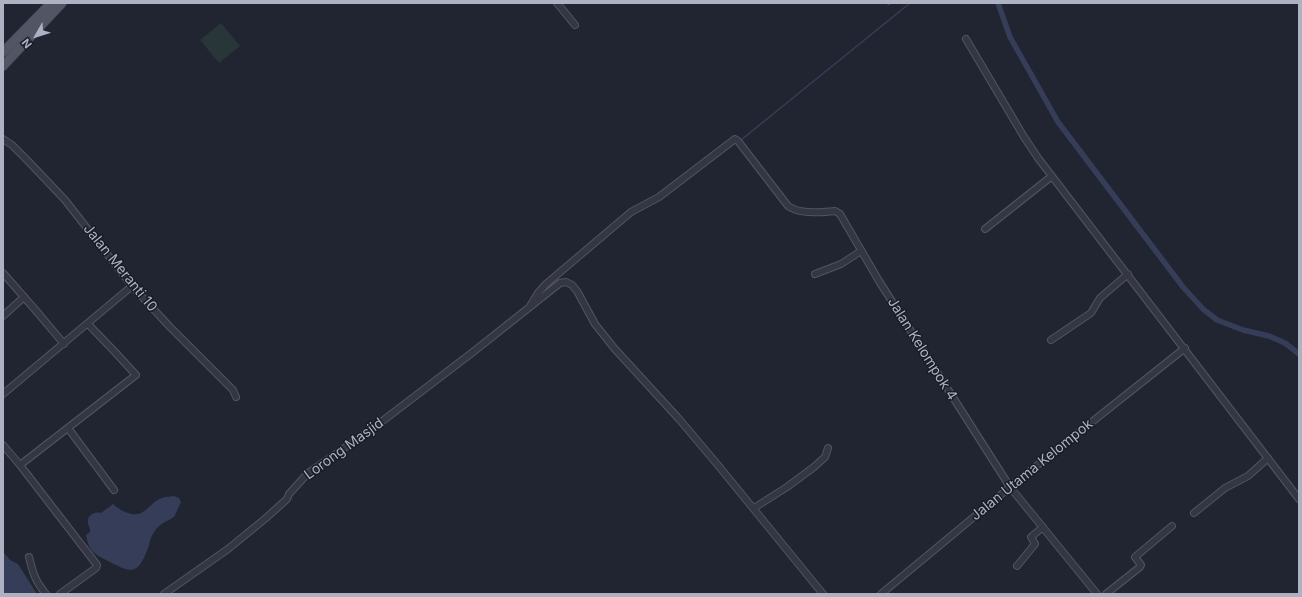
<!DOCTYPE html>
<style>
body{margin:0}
#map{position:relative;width:1302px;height:597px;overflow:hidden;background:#212532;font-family:Inter,sans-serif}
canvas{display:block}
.frame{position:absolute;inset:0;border:4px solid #aeb1c1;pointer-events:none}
.north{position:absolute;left:16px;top:16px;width:40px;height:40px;-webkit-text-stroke:3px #191c28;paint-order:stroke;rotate:231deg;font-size:11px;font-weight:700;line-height:16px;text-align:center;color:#aeb1c1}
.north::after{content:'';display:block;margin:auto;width:14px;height:18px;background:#aeb1c1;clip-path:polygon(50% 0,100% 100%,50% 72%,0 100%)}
</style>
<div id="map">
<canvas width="1302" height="597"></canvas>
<div class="frame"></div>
<div class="north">N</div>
</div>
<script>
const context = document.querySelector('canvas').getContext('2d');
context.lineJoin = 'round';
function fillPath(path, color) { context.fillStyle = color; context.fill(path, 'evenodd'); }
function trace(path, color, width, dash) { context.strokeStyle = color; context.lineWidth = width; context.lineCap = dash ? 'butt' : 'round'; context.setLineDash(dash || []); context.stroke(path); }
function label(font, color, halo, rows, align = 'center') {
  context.font = font + ' Inter,sans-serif'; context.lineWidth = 3; context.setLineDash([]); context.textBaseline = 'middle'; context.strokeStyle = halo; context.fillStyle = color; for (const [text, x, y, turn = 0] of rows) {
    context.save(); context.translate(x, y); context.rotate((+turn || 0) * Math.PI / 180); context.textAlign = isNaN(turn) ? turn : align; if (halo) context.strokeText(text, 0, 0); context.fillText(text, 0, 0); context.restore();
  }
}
fillPath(new Path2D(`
 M221,23L240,46L219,63L200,40Z`), '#28363a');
fillPath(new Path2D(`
 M174,496L179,498L181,502L174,517C165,523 160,522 153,534C150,538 150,543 148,548C137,578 130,572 106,560C93,553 89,551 86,535C89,533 90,533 90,530C90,528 88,525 88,523C86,516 95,511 101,513L113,504C119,510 132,517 141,513C149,509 153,501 162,498C166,496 170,497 174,496Z
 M3,552L10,560L18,564L37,594H3Z`), '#363d58');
trace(new Path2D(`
 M888,5L891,3
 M741,140L910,3`), '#363d58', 1.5);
trace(new Path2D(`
 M998,3L1010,37L1058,122L1183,287L1203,309L1217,320L1243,330L1269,336L1285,343L1299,354`), '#363d58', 5.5);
const street = new Path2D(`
 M557,3L575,25
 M966,39L1024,137L1038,158L1299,499
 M3,139L12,145L28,161L65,200L132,286L170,327L233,390L236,397
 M985,229L1052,176
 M3,273L38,313L64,344
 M815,274L841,264L861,251
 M530,306L538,293L546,284L631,212L659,197L735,139L738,141L788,206C801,215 821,212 835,211L840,214L879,281L1010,487L1097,594
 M3,316L24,297
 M1051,340L1091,313L1100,298L1128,274
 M3,394L132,286
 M68,428L114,490
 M3,445L20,465L97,565L96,568L60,594
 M20,465L136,375L115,352L88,324
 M754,508L787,487L814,467L825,457L828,448
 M1194,513L1225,488L1248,476L1268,458
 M29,557C33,573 35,581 46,594
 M1017,566L1035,544L1031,537L1043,527
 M164,594L228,549L266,518L287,499L289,494L308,473L372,429L473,352L560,283L566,282L572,285L577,291L595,324L614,348L679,419L717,464L823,594
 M881,594L1010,487L1185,348
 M1106,594L1140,567L1141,565L1135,557L1172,526`);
const primary = new Path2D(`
 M3,52L51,3
 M3,66L62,3`);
trace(street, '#515462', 8);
trace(primary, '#3d404d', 10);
trace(street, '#343743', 6);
trace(primary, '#525564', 9);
label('14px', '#aeb1c1', '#191c28', [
 ["Jalan Meranti 10",120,268,51],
 ["Jalan Kelompok 4",922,349,58],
 ["Lorong Masjid",344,449,-36],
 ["Jalan Utama Kelompok",1032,470,-39]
]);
</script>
